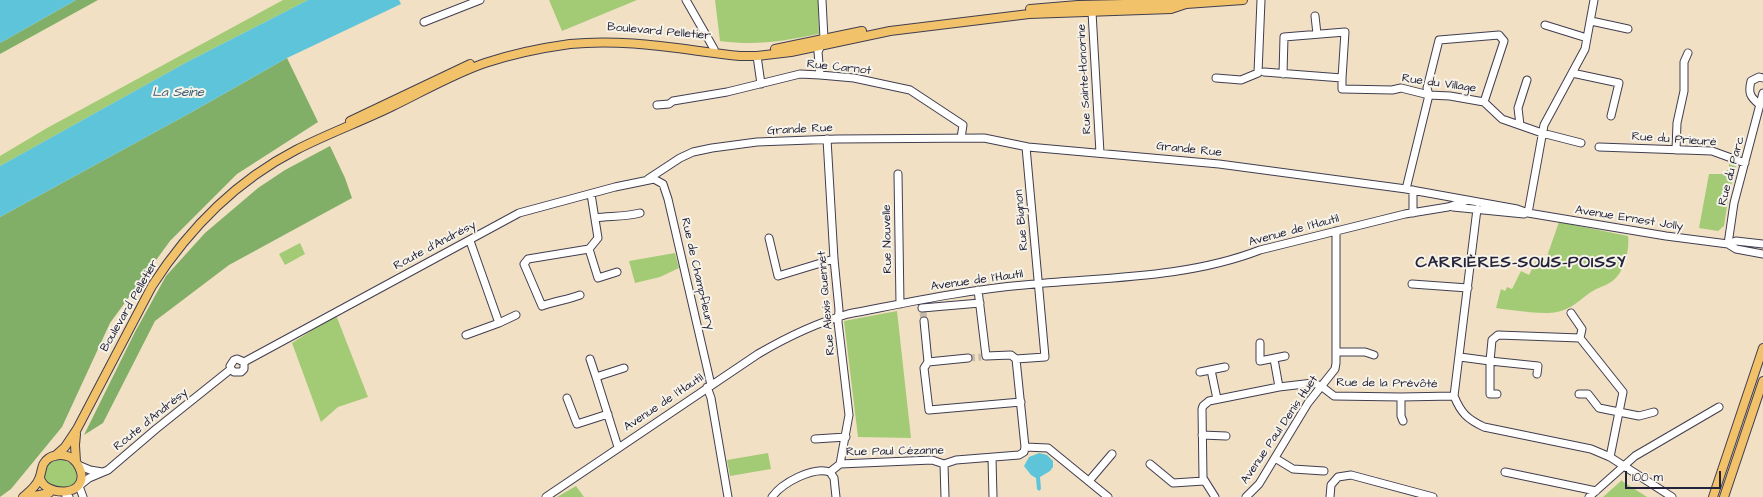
<!DOCTYPE html>
<meta charset="utf-8">
<style>
body{margin:0}
#map{position:relative;width:1763px;height:497px;overflow:hidden;background:#f1e0c4;font-family:"Architects Daughter",sans-serif}
canvas{display:block}
.scale{position:absolute;left:1625px;top:471px;width:96px;height:18px;box-sizing:border-box;border:2px solid #22223b;border-top:0;padding-left:5px;font-size:12px;line-height:14px;white-space:nowrap;color:#22223b;-webkit-text-stroke:3px #f7f3e8;paint-order:stroke}
</style>
<div id="map">
<canvas width="1763" height="497"></canvas>
<div class="scale">100 m</div>
</div>
<script>
const context = document.querySelector('canvas').getContext('2d');
context.lineJoin = 'round';
function fillPath(path, color) { context.fillStyle = color; context.fill(path, 'evenodd'); }
function trace(path, color, width, dash) { context.strokeStyle = color; context.lineWidth = width; context.lineCap = dash ? 'butt' : 'round'; context.setLineDash(dash || []); context.stroke(path); }
function label(font, color, halo, rows, align = 'center') {
  context.font = font + ' "Architects Daughter",sans-serif'; context.lineWidth = 4; context.setLineDash([]); context.textBaseline = 'middle'; context.strokeStyle = halo; context.fillStyle = color; for (const [text, x, y, turn = 0] of rows) {
    context.save(); context.translate(x, y); context.rotate((+turn || 0) * Math.PI / 180); context.textAlign = isNaN(turn) ? turn : align; if (halo) context.strokeText(text, 0, 0); context.fillText(text, 0, 0); context.restore();
  }
}
fillPath(new Path2D(`
 M283,0H308L187,62L0,166V156L47,128Z
 M549,0H637L562,31Z
 M715,0H818L819,34C782,41 759,46 720,41Z
 M1729,160L1734,161L1736,167L1729,193L1724,226L1718,231L1699,228L1709,174H1727V170H1729Z
 M1559,222L1628,236C1630,250 1624,274 1611,282C1605,286 1597,288 1591,292C1581,299 1570,310 1557,312C1542,315 1512,310 1496,308L1501,289L1505,291L1507,287L1512,289L1521,271L1529,275L1537,259L1545,262Z
 M300,243L305,254L285,265L279,254Z
 M675,253L679,268L660,277L635,283L629,261Z
 M897,311L911,438L858,437L844,321Z
 M336,315L368,397L338,407L321,422L292,343Z
 M768,453L771,469L730,476L727,460Z
 M59,459C74,461 81,473 74,487L50,489C42,475 40,465 59,459Z
 M1622,480V481L1647,497H1603Z
 M576,486L584,497H557Z`), '#a3cb76');
fillPath(new Path2D(`
 M76,0H98L0,54V43Z
 M287,58L318,122L237,174L170,241L110,323L62,427L11,489L0,497V217L190,113Z
 M330,146L345,178L352,198L229,265L155,321L103,423L84,435L135,332L166,276L205,233L258,188L285,170Z`), '#82af67');
fillPath(new Path2D(`
 M0,0H76L0,43Z
 M308,0H399L401,4L287,58L190,113L0,217V166L187,62Z
 M1039,453L1047,455L1053,461V467L1050,471L1040,477L1041,489L1039,491L1037,489L1036,478L1031,475L1024,466L1029,457Z`), '#5dc4da');
trace(new Path2D(`
 M923,312L924,321
 M968,358L981,357`), '#c8baa9', 7, [7, 3.5]);
const minor = new Path2D(`
 M686,0L714,49
 M822,0L824,39
 M1091,7L1092,12L1100,153
 M1315,16L1317,34
 M1591,21L1628,29
 M424,22L480,0
 M1545,25L1587,38
 M757,56L761,84
 M1264,72L1342,78V89L1392,90L1401,88L1429,95L1450,96L1484,102L1502,119L1542,133L1581,143
 M1572,73L1619,83L1611,116
 M1283,74L1284,37L1345,32L1342,78
 M820,75L818,52L821,45
 M1216,78L1241,80L1258,73L1261,0
 M657,105L669,104L673,101L727,92L800,74L820,75L854,78L910,90L963,125L961,138
 M1760,105C1750,97 1748,93 1751,81L1759,77L1763,78
 M1520,125L1518,108L1527,80
 M827,139L834,259L839,310L838,322L849,415L840,464
 M1599,147L1712,151L1745,163
 M1676,150L1677,123L1684,91V62L1688,53
 M898,174L900,304
 M648,179L680,158L693,152L712,148L757,142L837,139L984,138L1028,147L1219,164L1406,189L1517,209L1528,213L1666,236L1728,244L1736,249L1763,254
 M1406,189L1429,95L1427,88L1439,40L1499,35L1504,41L1484,102
 M1453,207L1524,214
 M1477,209L1454,396C1461,413 1467,419 1484,427L1591,449L1610,457L1672,497
 M1413,213V190
 M1528,213L1544,125L1585,49L1594,0
 M595,218C610,216 625,217 640,213
 M769,238L778,276L834,259
 M1728,244L1734,203L1763,93
 M1728,244L1736,241L1763,244
 M589,249L598,278L617,272
 M1412,284L1468,288
 M978,290L986,356L1011,355L1016,359L1025,447
 M580,295C567,300 555,301 542,306L524,264L528,259L589,249L598,238L591,194
 M922,308L980,303
 M1571,313L1582,329L1580,338
 M924,321L928,362L924,368L929,410L1021,402
 M499,323L516,315
 M466,335L499,323L470,241
 M1260,343V361L1285,356
 M1336,352H1365L1374,355
 M1460,357L1490,361L1492,340L1498,335L1580,338L1623,392L1610,457
 M590,359L596,377
 M1016,359L1045,357L1026,147
 M1274,359L1279,387
 M244,362L519,213L615,187L654,179L663,184L668,199L711,385
 M928,362L968,358
 M231,369L230,366L234,360L237,359L244,362
 M231,369L234,372H241L244,369V362
 M1211,370L1217,399
 M1200,372L1225,367
 M707,387L711,398L728,497
 M1497,394H1490V361L1538,366L1537,374
 M1579,394H1588L1599,408L1639,416L1654,412
 M1401,397V416L1403,421
 M567,398L577,424L608,414
 M1202,435L1226,436
 M815,439L846,437
 M618,447L596,377L624,368
 M1025,447L1048,448L1108,497
 M992,458L993,497
 M1275,458L1293,469L1324,471
 M944,464L945,497
 M1150,464L1173,483L1204,481
 M78,465L90,470L102,472
 M830,472L834,478L836,497
 M1505,472L1596,491
 M1089,481L1112,454
 M66,496L69,497
 M83,497L79,486L89,478L108,470L156,429L231,369
 M546,497L758,354C787,337 816,323 848,314C906,303 965,290 1024,285C1102,277 1185,279 1260,250L1405,214L1448,207L1466,201
 M772,497C782,483 813,466 830,472L840,464L932,460L944,464L956,460L1019,455L1024,452L1025,447
 M1215,497L1203,478L1202,409L1203,406L1209,401L1279,387L1313,383L1321,386L1334,396L1401,397L1454,396
 M1246,497L1259,484L1308,403L1335,369L1336,363V231
 M1330,497L1331,485L1338,477L1351,475L1433,497
 M1589,497L1635,456L1719,407`);
const major = new Path2D(`
 M1030,9L1078,5L1171,3L1186,4L1243,0
 M775,49L862,31
 M350,121L470,64
 M55,456L65,447L77,429L152,286C188,230 236,181 296,150C327,134 360,122 391,107C422,92 453,74 485,63C512,54 541,48 570,44C627,38 683,50 740,56H757L791,52L890,31L1029,14L1171,9L1186,4
 M76,462L75,445L76,434
 M23,497C29,492 36,487 39,479C43,471 40,464 49,458C56,454 63,454 70,457C75,460 79,465 81,472C87,497 45,497 40,478
 M30,497L49,493
 M1713,497L1763,348
 M1724,497L1763,381`);
trace(minor, '#413e50', 9);
trace(major, '#413e50', 10);
trace(minor, '#fff', 7);
trace(major, '#f2c26a', 8);
label('12px', '#22223b', '#f7f3e8', [
 ["Boulevard Pelletier",659,32,5],
 ["Rue Carnot",839,68,6],
 ["Rue Sainte-Honorine",1085,79,-93],
 ["Rue du Village",1439,84,8],
 ["Grande Rue",800,130,-3],
 ["Rue du Prieuré",1674,140,4],
 ["Grande Rue",1189,150,6],
 ["Rue du Parc",1732,171,-75],
 ["Avenue Ernest Jolly",1629,219,9],
 ["Rue Bignon",1022,220,-95],
 ["Avenue de l'Hautil",1294,231,-15],
 ["Rue Nouvelle",888,239,-91],
 ["Route d'Andrésy",435,246,-28],
 ["Rue de Champfleury",697,274,77],
 ["Avenue de l'Hautil",977,281,-8],
 ["Rue Alexis Quennet",827,303,-95],
 ["Boulevard Pelletier",130,306,-60],
 ["Rue de la Prévôté",1387,384,1],
 ["Avenue de l'Hautil",664,403,-34],
 ["Route d'Andrésy",151,420,-39],
 ["Avenue Paul Denis Huet",1280,430,-56],
 ["Rue Paul Cézanne",895,452,-1]
]);
label('italic 13px', '#375b73', '#f7f3e8', [
 ["La Seine",178,93]
]);
context.letterSpacing = '1px';
label('bold 16px', '#22223b', '#f7f3e8', [
 ["CARRIÈRES-SOUS-POISSY",1521,264]
]);
context.letterSpacing = '0px';
</script>
